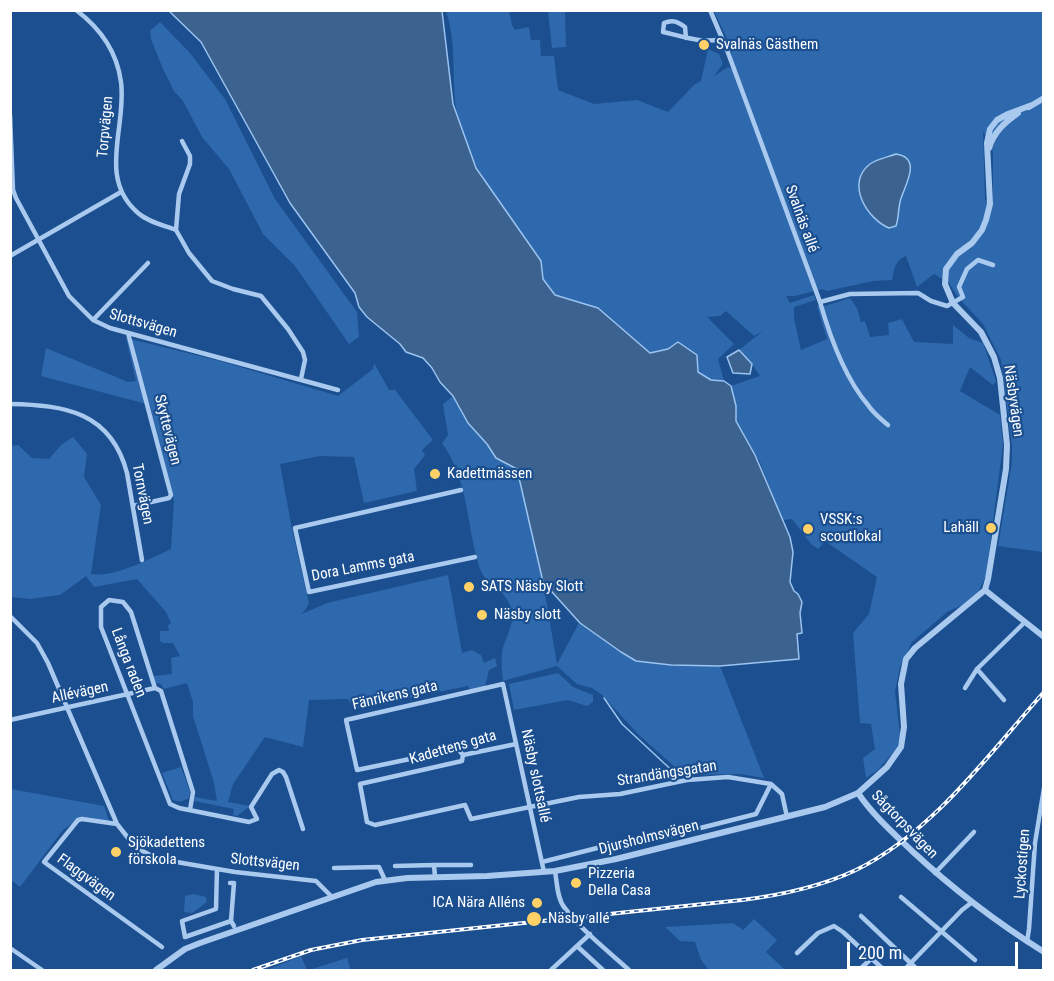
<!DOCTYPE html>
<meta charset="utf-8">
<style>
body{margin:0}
#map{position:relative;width:1054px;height:981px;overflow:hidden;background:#1b4f8f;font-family:"Roboto Condensed",sans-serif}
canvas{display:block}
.frame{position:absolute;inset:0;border:12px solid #fff;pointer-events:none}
.scale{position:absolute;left:847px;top:942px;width:171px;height:27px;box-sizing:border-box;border:3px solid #fff;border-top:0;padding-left:8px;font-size:18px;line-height:21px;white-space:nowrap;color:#fff;-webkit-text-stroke:4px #1b4f8f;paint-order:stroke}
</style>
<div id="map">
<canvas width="1054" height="981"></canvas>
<div class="frame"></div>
<div class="scale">200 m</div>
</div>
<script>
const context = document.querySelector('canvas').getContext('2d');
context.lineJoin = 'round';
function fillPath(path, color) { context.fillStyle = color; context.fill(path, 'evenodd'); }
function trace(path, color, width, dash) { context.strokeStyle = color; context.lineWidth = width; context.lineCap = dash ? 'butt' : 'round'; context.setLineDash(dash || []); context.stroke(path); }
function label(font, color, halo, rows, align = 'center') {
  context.font = font + ' "Roboto Condensed",sans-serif'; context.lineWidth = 4.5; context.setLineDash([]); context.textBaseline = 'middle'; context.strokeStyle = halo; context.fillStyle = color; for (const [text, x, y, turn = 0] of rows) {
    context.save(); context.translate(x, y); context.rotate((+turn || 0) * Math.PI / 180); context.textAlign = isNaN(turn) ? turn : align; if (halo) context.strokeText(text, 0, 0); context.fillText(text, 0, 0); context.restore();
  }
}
fillPath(new Path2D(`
 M446,11H509L512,25L515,30L529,27L531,40H540L541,56H554L558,90L594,104L637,100L668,112L694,85L701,81L708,49L719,54L723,64L714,76L728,67L735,70L729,43L714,11H1043V552L998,546L1012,462V446L1001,360L983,324L957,296L949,283L934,274L917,287L906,256C895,260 894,270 892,280L873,281L827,291L822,289L795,296H786L790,303L814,295L816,300L794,307V318L801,350L827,339L817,306H825L850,298L857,308L861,322L865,321L870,337L889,335L888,323L902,319L914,342L953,344V325L969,338L983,343L996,381L993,385L970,367L960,391L1000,415L1003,444L986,576L978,592L962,605L947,612L912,642L900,667L895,692L900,735L897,748L878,770L866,778L863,758L875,749L871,724L860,723L853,633L869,614L877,577L825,541L818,549L811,544L792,519L784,520L783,523L760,462L736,421V406L731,386L760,376L752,364L739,350L763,331L754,336L726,311L720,316L707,317L734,344L718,359L724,381L711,380L668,349L650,353L598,308L555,295L543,279L541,261C510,217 472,174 458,119C450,83 458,46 446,11ZM983,131L993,152V202L985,200Z
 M548,11H565L566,47L552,48Z
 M160,22L190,53L225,99L275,199L357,312L359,337L349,344L295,266L263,234L229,169L202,137L183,101L174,91L163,69L151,39L150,31Z
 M126,338L220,361L338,396L373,369L374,363L389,390H395L433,440L422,450L425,455L414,469L417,491L364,503L354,457L320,456L280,464L292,529L309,604L302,614L327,603L448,575L462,653L472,650L481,655L484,663L495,658L497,666L489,670L485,687L470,690L468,686L354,709L348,699L309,700L303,747L265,737L233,784L228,802L250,806L237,816L233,815L234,809L194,801L195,797L217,801L214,783L193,716V702L187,683L164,689L161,684L156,683L153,676L172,674L171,658L180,656L173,643H163L160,641V631H169L168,625L171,623L166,612L137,579L94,587L86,576L60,595L30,599L11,597V446L18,445L32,458L49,459L61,445L73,437L87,454L84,477L101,505L91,574C114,578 149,559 171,549L174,501L150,405L41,376L46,348L128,382L136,381Z
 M453,396L468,423L487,444L496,458L517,469L543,582L557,664L579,623L621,652L656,664L720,666L764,778L740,774L684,775L639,735L601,694L592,688L577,684L557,666L503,681C502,672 501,662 502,653C504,639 514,627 512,613C508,587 486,589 479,566C466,523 469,481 442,443L448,435L443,404Z
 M558,673L573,687L593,695V702L587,706L568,700L514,710L509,684Z
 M181,767L190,792L189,798L180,802L173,800L162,773Z
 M11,789L104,806L109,821L79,818L63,830L20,887L11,880Z
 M194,894L206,897L207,902L192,913L184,912L185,896Z
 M754,919L777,940L766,952L785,970H709L701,960L695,942L680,941L665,927L733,923L743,930Z
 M301,956L307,970H267Z
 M347,958L351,970H309Z`), '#2e69ad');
const water = new Path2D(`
 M169,11H442L453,104L476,168L541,261L543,279L555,295L598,308L650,353L668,349L678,342L697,355L698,372L711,380L724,381L731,386L736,406V421L755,455L790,537L793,552L790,582L794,591L798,594L802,602L800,613L802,633L797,634L799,659L720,666L671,665L636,661L621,652L580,623L543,582L517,469L496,458L487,444L468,423L453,396L440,382L432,368L423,358L406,352L400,344L367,317L359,307L355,293L290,203L201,42Z
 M896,154C924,158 903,188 900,202C898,210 899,217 896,226L889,228C867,219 845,183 870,164C877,159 888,157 896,154Z
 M739,350L752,364L750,374L733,373L727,357Z`);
fillPath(water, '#3c6290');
trace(water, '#9cc4f0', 1.5);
trace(new Path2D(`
 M604,698L622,724L679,777`), '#9cc4f0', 1.5);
trace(new Path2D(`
 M76,10C100,28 117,52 121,82C127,127 97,178 138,213C148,222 163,225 176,230
 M710,10L727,50L820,302C830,337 844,377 868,405C873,413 881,419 888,425
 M686,38L685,27C678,22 673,19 664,23L663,32C682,36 702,44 721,39
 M10,115L13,190L16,198L69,296L93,320L110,328L338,390
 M182,141L190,156V164L179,194L176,230L189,253L212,281L233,289L261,296L288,329L303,352L305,360L301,379
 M10,256L121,192
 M820,302L850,294L918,293L931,301L947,306L963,297L959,287L967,269L978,260L993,265
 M93,320L148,263
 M128,333L171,495L169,498L133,506
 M10,404C65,405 111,412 127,473L142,560
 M461,490L295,528L309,592L475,557
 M10,616L37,643L48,663L117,824L136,848L159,859L235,872L316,881L331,896
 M977,669L1004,700
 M965,688L977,669L1025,622
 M10,720L155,688
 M516,744L463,755L462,761L360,784L367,822L375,825L465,805L471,819L579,797L620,794L687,780L728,777L771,784L782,794L787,817
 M463,755L458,749L357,770L346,720L503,684L544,872
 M190,810L193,792L161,691L155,688L131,612L123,602L109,600L101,607V627L170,804L179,808L249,822L257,819L251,807L272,774L279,770L283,772L286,777L303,829
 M117,824L82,819L78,820L44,862L162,947
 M542,862L609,845L612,846L613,850L756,814L771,784
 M434,865H471
 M395,866L434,865L435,877
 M334,868L379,867L385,880
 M217,869L216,909L182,921L185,937L231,921
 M555,871C557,882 557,898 564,907C582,931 608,951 629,970
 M935,873L974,832
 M230,883H234L231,921L234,926
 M901,897L975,960
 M861,916L918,970
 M1027,942L1029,929L1035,843L1044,788
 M578,947L603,970
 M10,948L42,970
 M797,953L818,933L834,926L843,932L884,970
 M551,970L590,934
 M859,970L871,959
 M904,970L962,910L971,903`), '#a9c9ee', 4.5);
trace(new Path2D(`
 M1029,107L1044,98
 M989,148C994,132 1004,123 1018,113
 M985,590L1044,637
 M858,793C872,814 893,833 912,851C953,889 996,922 1044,952
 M156,970L185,949L200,943L376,882L407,878L487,876L555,871L616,859L825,807L858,793L887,767L901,747L904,727L901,684L906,659L915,648L985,590L988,579L1006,469L1007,445L1000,378L994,357L981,332L953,303L945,284L946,269L957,254L972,243L982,230L986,220L990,204L987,143L990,129L997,120L1008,114L1032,105`), '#a9c9ee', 6);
const rail = new Path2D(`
 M253,970L311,950L362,940L742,900C782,895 820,887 856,870C932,833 989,754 1044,692`);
trace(rail, '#fff', 4);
trace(rail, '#1b4f8f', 1.5, [4.5]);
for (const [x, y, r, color] of [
 [704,45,6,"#ffd166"],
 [435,474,6,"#ffd166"],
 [991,528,6,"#ffd166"],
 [808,529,6,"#ffd166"],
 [469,587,6,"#ffd166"],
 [482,615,6,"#ffd166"],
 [116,852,6,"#ffd166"],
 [576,883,6,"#ffd166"],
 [537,903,6,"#ffd166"],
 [534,919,8,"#ffd166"]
]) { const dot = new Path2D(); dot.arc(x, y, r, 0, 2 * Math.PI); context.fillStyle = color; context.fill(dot); trace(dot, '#1b4f8f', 2); }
label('15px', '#fff', '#1b4f8f', [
 ["Svalnäs Gästhem",716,45],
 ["Kadettmässen",447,474],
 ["VSSK:s",820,520],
 ["scoutlokal",820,537],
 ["Lahäll",979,528,"right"],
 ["SATS Näsby Slott",481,587],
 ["Näsby slott",494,615],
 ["Sjökadettens",128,843],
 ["förskola",128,860],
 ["Pizzeria",588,874],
 ["Della Casa",588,891],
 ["ICA Nära Alléns",525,903,"right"],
 ["Näsby allé",548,919]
], 'left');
label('15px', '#fff', '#1b4f8f', [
 ["Torpvägen",106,127,-85],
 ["Svalnäs allé",801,219,70],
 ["Slottsvägen",143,324,16],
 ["Näsbyvägen",1013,401,82],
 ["Skyttevägen",167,430,76],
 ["Tornvägen",142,494,79],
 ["Dora Lamms gata",363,567,-11],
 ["Långa raden",128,663,69],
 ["Allévägen",80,693,-12],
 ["Fänrikens gata",395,696,-13],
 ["Kadettens gata",453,748,-16],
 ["Strandängsgatan",667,774,-9],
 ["Näsby slottsallé",535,776,78],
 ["Sågtorpsvägen",904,825,46],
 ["Djursholmsvägen",649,838,-14],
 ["Slottsvägen",265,863,6],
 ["Lyckostigen",1023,864,-86],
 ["Flaggvägen",86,878,36]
]);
</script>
